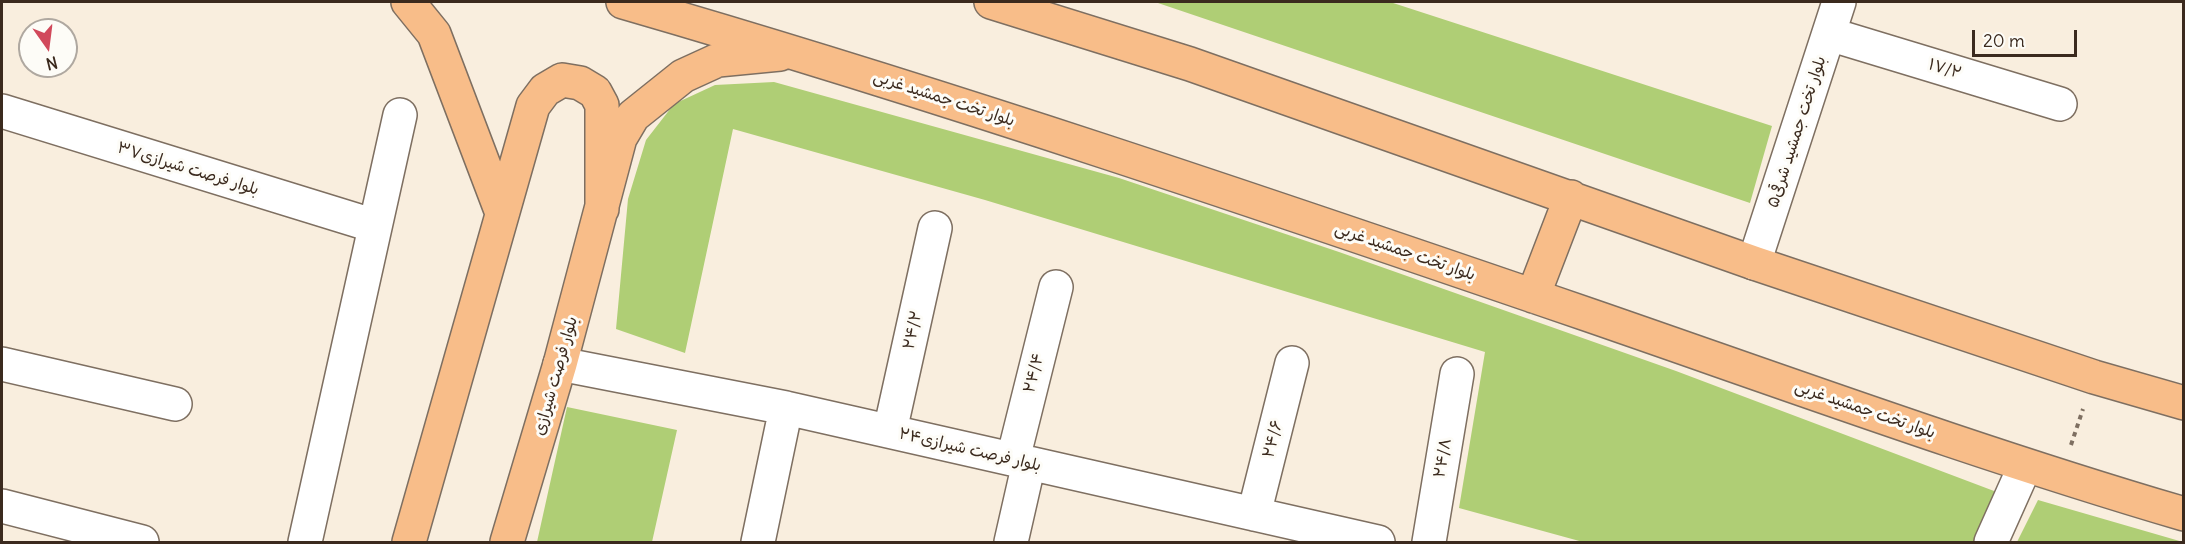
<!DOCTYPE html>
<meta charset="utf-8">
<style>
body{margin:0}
#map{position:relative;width:2185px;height:544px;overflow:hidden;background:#f9eede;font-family:Delius,sans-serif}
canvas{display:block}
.frame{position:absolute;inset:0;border:3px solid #3b2a1e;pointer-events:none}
.north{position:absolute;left:18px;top:18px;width:60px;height:60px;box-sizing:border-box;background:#fdfcf7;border:2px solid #afa8a0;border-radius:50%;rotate:166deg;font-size:16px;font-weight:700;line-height:24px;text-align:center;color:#3b2a1e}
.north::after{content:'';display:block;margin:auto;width:21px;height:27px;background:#d1495b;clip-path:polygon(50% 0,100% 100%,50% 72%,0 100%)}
.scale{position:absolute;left:1972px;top:30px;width:105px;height:27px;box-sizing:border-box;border:3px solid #3b2a1e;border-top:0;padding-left:8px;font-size:18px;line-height:21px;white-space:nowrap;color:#3b2a1e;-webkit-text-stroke:4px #fdfcf7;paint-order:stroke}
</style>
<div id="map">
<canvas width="2185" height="544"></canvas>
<div class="frame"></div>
<div class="north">N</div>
<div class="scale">20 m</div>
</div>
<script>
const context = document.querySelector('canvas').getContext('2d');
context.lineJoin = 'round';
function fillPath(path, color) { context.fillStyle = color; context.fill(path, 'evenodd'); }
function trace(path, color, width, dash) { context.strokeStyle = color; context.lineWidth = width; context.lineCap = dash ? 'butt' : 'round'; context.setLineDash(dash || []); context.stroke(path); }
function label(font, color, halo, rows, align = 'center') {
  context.font = font + ' Delius,"Playpen Sans Arabic",sans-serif'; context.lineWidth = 6; context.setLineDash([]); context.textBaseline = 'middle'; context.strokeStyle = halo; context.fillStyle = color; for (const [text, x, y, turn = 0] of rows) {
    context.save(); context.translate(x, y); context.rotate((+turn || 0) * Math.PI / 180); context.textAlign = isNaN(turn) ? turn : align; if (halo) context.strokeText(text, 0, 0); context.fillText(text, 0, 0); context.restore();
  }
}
fillPath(new Path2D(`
 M1155,2H1390L1772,126L1750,203Z
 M774,82L1119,178L1339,252L1676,371L2002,494L1977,542H1583L1459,508L1485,352L985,200L733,129L685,353L616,329L628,199L646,140L674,104L715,85Z
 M567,407L677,430L652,542H537Z
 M2038,500L2183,542H2017Z`), '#afce75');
const minor = new Path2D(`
 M1829,34L2060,104
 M2,111L375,226
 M1754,263L1839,2
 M2,364L175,404
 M560,364L786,408L1378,542
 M890,431L935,228
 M1013,459L1056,287
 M2,506L142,542
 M1254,514L1292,363
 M305,542L400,115
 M758,542L786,408
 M1011,542L1029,463
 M1429,542L1457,374
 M1991,542L2025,466`);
const major = new Path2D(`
 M408,2L434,34L502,213
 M623,2C948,96 1268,205 1589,315C1786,383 1983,455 2184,514
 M991,2L1190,64L1754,263L2094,377L2184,403
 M1533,296L1571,197
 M409,542L533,106L545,90L562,80L580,83L595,92L602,105V209
 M507,542L560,364L620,138L633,116L683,76L718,60L780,54`);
trace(minor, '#7e6f61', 36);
trace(major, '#7e6f61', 36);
trace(new Path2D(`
 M2071,445L2083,409`), '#7e6f61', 4, [4.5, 4.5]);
trace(minor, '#fff', 33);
trace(major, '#f8bd89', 33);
label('16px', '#3b2a1e', '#fdfcf7', [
 ["۱۷/۲",1945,69,17],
 ["بلوار تخت جمشید غربی",944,99,18],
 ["بلوار تخت جمشید شرقی۵",1797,132,-72],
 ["بلوار فرصت شیرازی۳۷",188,169,17],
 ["بلوار تخت جمشید غربی",1405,252,19],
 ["۲۴/۲",913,330,-78],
 ["۲۴/۴",1034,373,-76],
 ["بلوار فرصت شیرازی",556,376,-74],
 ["بلوار تخت جمشید غربی",1865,410,19],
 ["۲۴/۶",1273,439,-76],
 ["بلوار فرصت شیرازی۲۴",970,450,13],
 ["۲۴/۸",1443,458,-80]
]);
</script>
